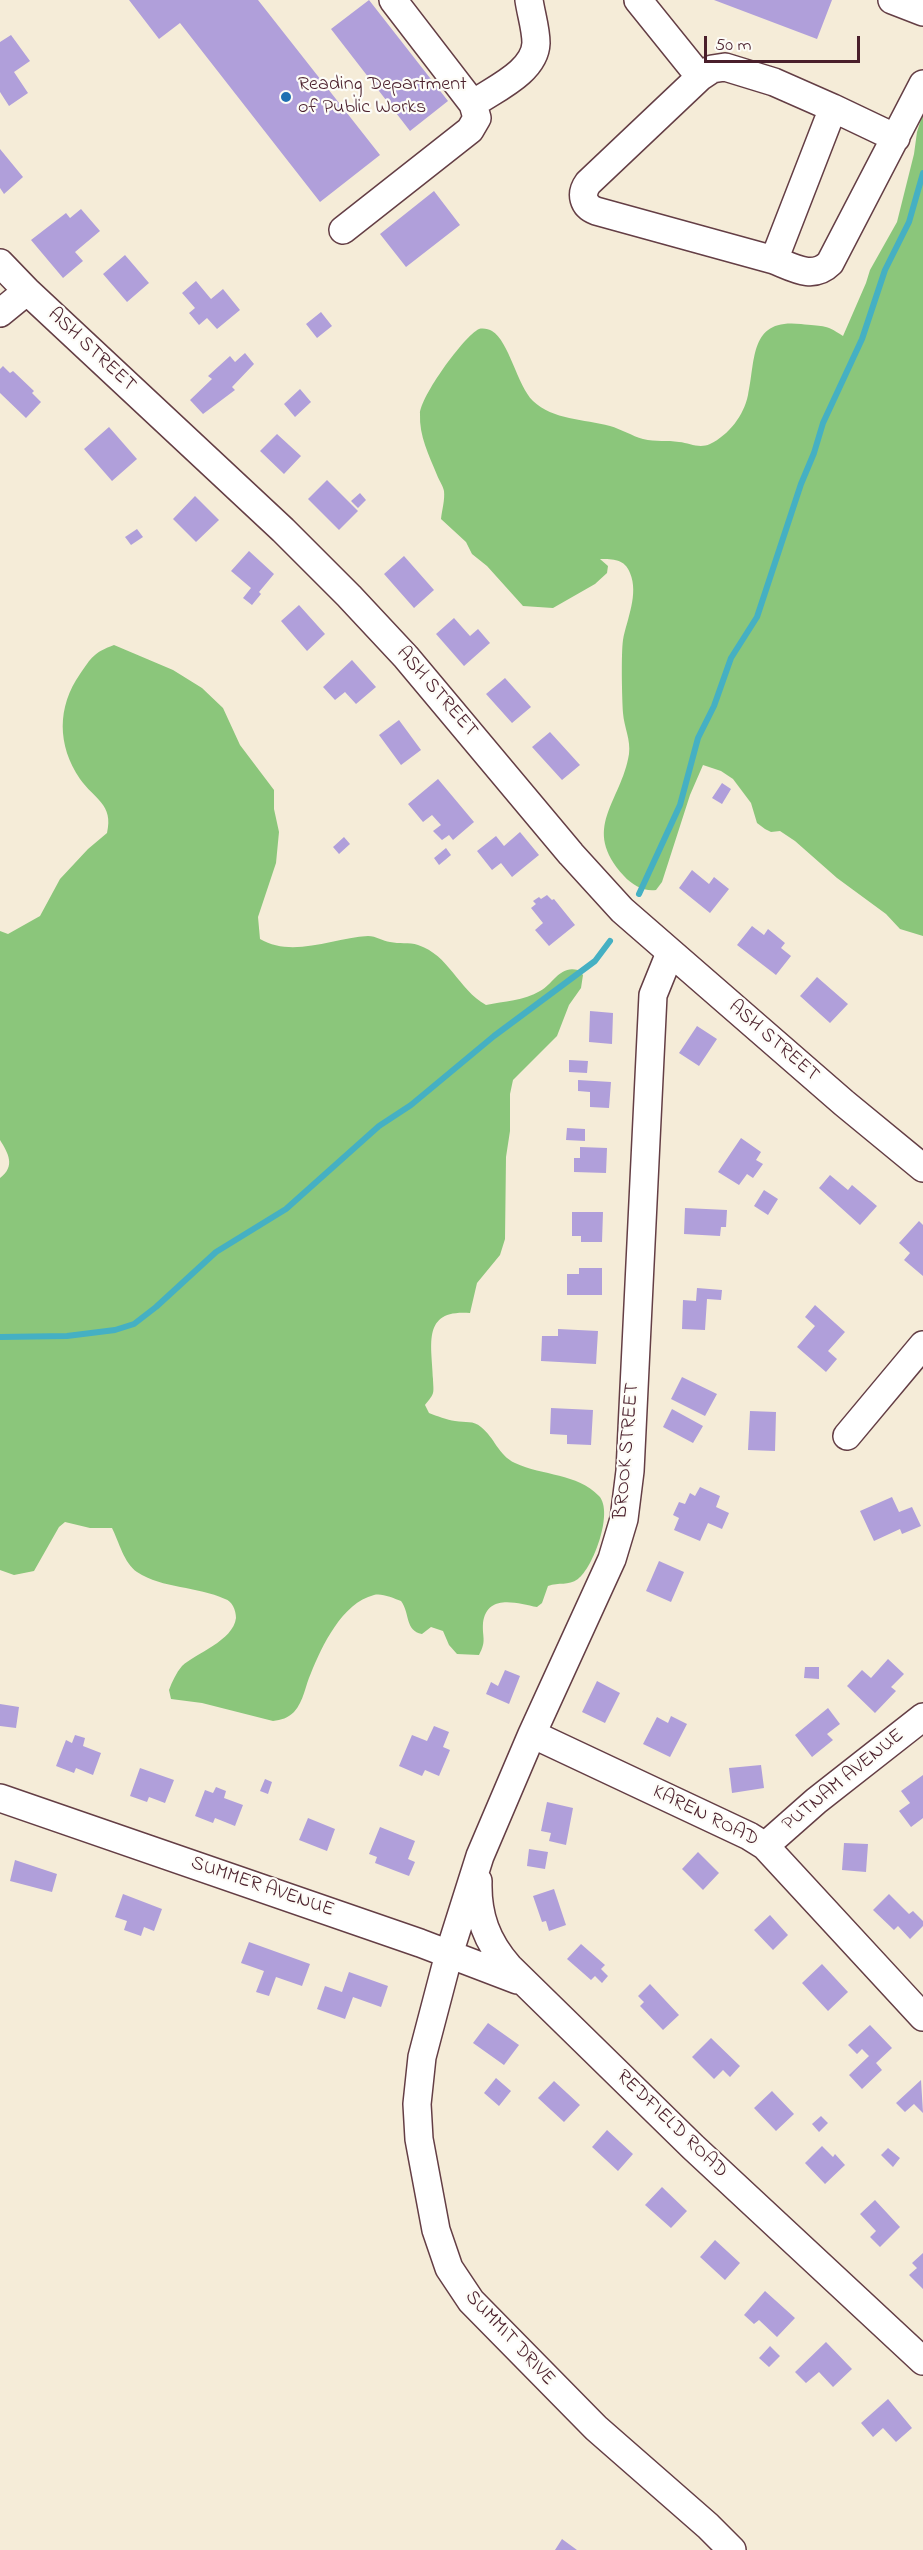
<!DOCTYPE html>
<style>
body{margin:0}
#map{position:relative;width:923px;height:2550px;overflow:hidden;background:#f5ecd8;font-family:"Indie Flower",sans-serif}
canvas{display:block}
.scale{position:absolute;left:704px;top:36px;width:156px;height:27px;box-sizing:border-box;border:3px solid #4a1f2b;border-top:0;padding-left:8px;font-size:18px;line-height:21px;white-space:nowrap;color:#4a1f2b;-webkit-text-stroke:4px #fdfcf7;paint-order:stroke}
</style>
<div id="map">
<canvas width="923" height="2550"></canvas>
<div class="scale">50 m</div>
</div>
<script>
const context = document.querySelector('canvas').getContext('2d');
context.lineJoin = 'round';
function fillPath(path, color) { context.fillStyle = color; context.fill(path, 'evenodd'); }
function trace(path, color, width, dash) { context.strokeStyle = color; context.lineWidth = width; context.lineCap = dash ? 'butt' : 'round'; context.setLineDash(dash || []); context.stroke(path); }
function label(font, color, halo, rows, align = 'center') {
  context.font = font + ' "Indie Flower",sans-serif'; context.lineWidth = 4.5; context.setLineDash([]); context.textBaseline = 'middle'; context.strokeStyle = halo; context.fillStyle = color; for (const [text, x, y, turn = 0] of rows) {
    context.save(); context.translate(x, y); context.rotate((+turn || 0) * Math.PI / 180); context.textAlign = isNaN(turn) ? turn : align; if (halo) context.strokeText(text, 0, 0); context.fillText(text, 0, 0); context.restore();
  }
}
fillPath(new Path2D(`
 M923,113V936L900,929L886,914L837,878L795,841L780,831L771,832L765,829L757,823L751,803L733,779L721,771L703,765L690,795L662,882L656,890C645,892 632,885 624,876C580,828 621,803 629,754C631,740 624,727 623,713C622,698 621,654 623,640C627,619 639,594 630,573C625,559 613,559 600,559L608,566L607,573L595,584L553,608L523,606L487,566L472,554L466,542L441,519C442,510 445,500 444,491C443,486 439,480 437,475C429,455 419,436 420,414C420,397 464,336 479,329C483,328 489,329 492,331C509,341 517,385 533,401C553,420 584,419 610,426C621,429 632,436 643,439C656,442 667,440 679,442C690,443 699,449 710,444C729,435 744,415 748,395C756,359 749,318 801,324C822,327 824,323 843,336L866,283L870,270L897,222L914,154L917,132Z
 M114,645L173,670L202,688L223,708L240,745L274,790V809L279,832L276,863L258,917L260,939C292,958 334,938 368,936C376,936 383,941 390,942C399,944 409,942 418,945C449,955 458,989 486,1005C504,1001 524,1001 540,991C554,983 560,965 578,970L583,975L581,988L569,1005L557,1036L513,1080L510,1094V1131L506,1157L505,1239L500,1255L477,1283L470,1313C421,1309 432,1345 433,1379C433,1383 434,1390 433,1393C432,1397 427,1402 425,1405L429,1413C437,1416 447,1420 455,1421C466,1423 473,1420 481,1427C495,1438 498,1455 515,1463C543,1476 577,1473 599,1496C614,1512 593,1568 578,1579C568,1586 559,1582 548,1586L542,1603L537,1607C517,1603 487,1593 483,1623C482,1638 487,1640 479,1655L457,1654L449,1645L443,1631L431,1627L422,1634C405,1631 410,1613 401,1601C393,1598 382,1593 374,1595C342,1603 322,1646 311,1673C305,1686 304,1701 294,1712C288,1718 281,1720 273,1721L202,1703L171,1699L169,1690C172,1682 176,1673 182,1666C196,1653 233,1641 236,1618C236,1610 232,1601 225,1599C197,1586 163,1589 137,1572C124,1563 119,1542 112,1528H90L65,1522L59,1527L34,1571L14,1575L0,1570V1178C16,1166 8,1153 0,1140V931L8,934L40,916L60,879L88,849L107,833C114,804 94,799 80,779C57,745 57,707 80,674C92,657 93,653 114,645Z`), '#8bc67b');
trace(new Path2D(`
 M639,894L680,805L698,738L714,706L731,658L757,617L801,484L814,453L823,423L862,339L885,270L909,222L923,173
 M0,1337L67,1336L115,1330L134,1324L156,1307L216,1252L286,1209L379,1126L411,1105L494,1036L595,961L610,941`), '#45b0c3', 6);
fillPath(new Path2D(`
 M129,0H258L380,155L320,202L180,23L159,39Z
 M369,0L448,101L410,131L331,29Z
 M714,0H832L817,39Z
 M11,35L30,61L14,72L28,93L9,106L0,92V42Z
 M0,149L23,177L4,194L0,188Z
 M434,191L460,225L406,267L380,234Z
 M81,209L100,231L75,252L83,261L63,278L31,240L66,213L70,218Z
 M125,255L149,283L127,302L103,274Z
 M196,281L211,299L223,289L240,310L217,329L207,318L199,325L189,313L195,308L182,293Z
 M321,312L332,326L317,338L306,324Z
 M245,353L254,364L232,387L235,390L203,414L190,400L212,379L208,376L230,356L235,362Z
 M3,366L10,373L13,371L34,391L32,393L41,402L26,418L0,393V369Z
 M300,389L311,402L295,417L284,404Z
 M109,427L137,459L112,481L84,449Z
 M277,434L301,456L284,474L260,451Z
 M327,480L358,511L339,530L308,499Z
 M360,493L366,500L358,508L351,501Z
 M195,496L219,520L196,542L173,519Z
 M137,529L143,537L131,545L125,537Z
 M249,551L274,574L259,592L261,594L252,605L243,598L251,588L231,571Z
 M404,556L434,590L414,608L384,574Z
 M299,605L325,634L307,651L281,621Z
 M454,618L470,636L478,629L490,643L464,666L436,634Z
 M352,660L376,687L356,704L345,692L335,700L323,687Z
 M505,678L531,707L512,723L486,694Z
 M399,720L421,750L401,765L379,735Z
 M550,732L580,765L562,780L532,747Z
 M438,779L474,822L453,840L449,835L442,840L433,831L441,825L432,815L423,822L408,804Z
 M722,783L731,789L722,804L712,798Z
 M520,832L539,855L512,877L501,863L492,870L477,851L496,836L504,846Z
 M344,837L350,844L339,854L333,847Z
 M446,848L451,855L439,865L434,858Z
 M692,870L709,884L714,877L729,889L710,913L679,888Z
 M547,895L552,900L554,899L575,925L549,946L535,930L543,923L531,908L536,904L533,901L539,897L541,899Z
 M752,926L764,935L768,929L785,943L781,948L791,956L776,975L737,945Z
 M817,977L848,1004L830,1023L800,996Z
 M590,1011L613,1013L612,1044L589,1042Z
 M697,1026L717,1039L699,1066L679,1053Z
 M569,1060L588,1061L587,1073L569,1072Z
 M578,1080L611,1082L609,1108L590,1107V1092L578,1091Z
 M567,1128L585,1129V1141L566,1140Z
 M741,1138L761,1152L756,1160L763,1164L753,1178L747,1174L739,1185L718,1172Z
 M580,1147L607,1148L606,1173L574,1172V1158H580Z
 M830,1175L848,1190L852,1185L877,1206L860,1225L819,1188Z
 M764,1190L778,1199L768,1215L754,1206Z
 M685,1208L727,1210L726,1227H721L720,1236L684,1234Z
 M572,1212H603L602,1242H581V1236H572Z
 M919,1221L923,1225V1276L904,1260L910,1253L899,1243Z
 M579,1268H602V1295H567V1274H579Z
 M697,1288L722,1290L721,1300L707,1299L705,1330L682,1329L683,1300L696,1301Z
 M815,1305L845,1332L828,1351L837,1359L826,1372L797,1347L815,1326L805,1317Z
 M558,1329L598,1331L596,1364L541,1361L542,1336H558Z
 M682,1377L717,1394L705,1416L671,1399Z
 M551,1408L593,1410L591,1445L567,1444V1435L550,1434Z
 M672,1409L703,1426L693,1443L663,1427Z
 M750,1411L776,1412L775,1451L748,1450Z
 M700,1487L720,1496L716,1507L729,1513L722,1529L708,1523L700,1541L674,1530L679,1518L673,1515L679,1502L685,1504L690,1493L695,1496Z
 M892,1497L899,1512L912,1507L921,1526L902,1534L900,1529L874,1541L860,1511Z
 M659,1561L684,1572L671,1602L646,1591Z
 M888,1659L904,1674L891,1687L896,1691L875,1713L847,1686L862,1670L871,1678Z
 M805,1667H819V1679L804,1678Z
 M505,1670L520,1676L509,1704L486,1694L491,1682L498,1686Z
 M597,1681L620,1693L605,1723L582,1712Z
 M0,1704L19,1707L16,1728L0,1726Z
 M828,1708L840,1724L827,1734L833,1740L812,1757L795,1735Z
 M671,1716L687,1724L670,1757L643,1744L657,1717L668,1723Z
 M434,1726L449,1732L443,1747L450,1750L439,1776L425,1770L422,1776L399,1766L412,1735L427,1741Z
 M75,1735L85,1738L83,1746L101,1753L93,1775L76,1768L74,1773L56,1766L66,1740L72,1743Z
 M761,1765L764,1788L732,1793L729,1768Z
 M140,1768L174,1780L165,1803L149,1797L147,1802L130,1796Z
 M923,1775V1818L911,1827L899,1811L910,1803L901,1791Z
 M265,1779L272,1782L268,1794L260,1791Z
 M216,1787L226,1791L224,1798L243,1805L235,1826L215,1818L213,1823L195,1816L205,1790L213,1793Z
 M547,1802L573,1808L566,1845L549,1841L551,1833L541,1831Z
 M308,1818L335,1829L327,1851L299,1840Z
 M380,1827L415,1841L408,1859L415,1862L409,1876L375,1863L377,1857L369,1854Z
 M844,1843L868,1844L866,1872L842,1870Z
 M529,1849L548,1852L545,1869L527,1866Z
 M698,1852L719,1873L703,1890L682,1869Z
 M15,1860L57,1874L52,1892L10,1881Z
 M554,1889L566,1925L549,1931L546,1921L542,1922L533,1896Z
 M123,1894L162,1909L154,1931L144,1927L141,1936L124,1930L127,1921L115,1917Z
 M889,1894L909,1914L913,1911L923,1921V1926L910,1939L898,1926L894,1930L873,1910Z
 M770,1915L788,1935L773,1950L754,1930Z
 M249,1942L310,1964L302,1986L276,1977L269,1996L256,1992L264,1971L241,1963Z
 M581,1944L605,1965L601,1969L608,1976L602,1983L595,1976L591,1980L567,1959Z
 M822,1964L848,1992L828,2011L802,1983Z
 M349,1972L388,1986L381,2007L353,1997L345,2019L317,2009L325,1986L342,1992Z
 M650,1984L679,2015L663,2030L640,2006L644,2002L638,1996Z
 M488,2023L519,2045L504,2065L473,2043Z
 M870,2025L892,2048L876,2063L882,2070L862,2089L849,2075L869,2056L862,2049L857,2054L848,2045Z
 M711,2038L740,2066L730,2077L723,2070L714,2079L692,2057Z
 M496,2078L511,2091L499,2106L484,2093Z
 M921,2080L923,2113L914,2104L905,2112L896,2103Z
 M554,2081L580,2105L564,2122L538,2098Z
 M772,2091L794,2114L776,2131L754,2108Z
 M821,2116L828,2123L819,2132L812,2124Z
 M607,2130L633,2154L618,2171L592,2147Z
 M822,2146L833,2157L835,2154L845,2165L825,2184L805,2163Z
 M888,2148L900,2158L893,2167L881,2155Z
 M662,2187L687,2211L671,2228L645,2205Z
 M875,2200L900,2227L880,2247L870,2237L876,2231L860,2214Z
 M715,2240L740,2263L725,2280L700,2257Z
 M923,2253V2289L909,2275L917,2268L912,2263Z
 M765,2291L795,2318L777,2337L759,2320L754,2324L744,2315Z
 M826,2342L852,2369L833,2387L819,2372L806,2383L795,2372Z
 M770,2346L780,2356L769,2367L759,2358Z
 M888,2399L912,2428L896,2442L883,2428L873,2437L861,2423Z
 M562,2539L577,2550H555Z`), '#b09fda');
const minor = new Path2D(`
 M638,0L700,77
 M892,0L923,12
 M725,67L774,82L833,108L774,260L596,211C583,206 580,194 588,183L700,77L712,69Z
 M473,104C494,89 535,72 536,43C536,29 531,14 529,0
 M833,108L896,138
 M343,230L470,130L477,118L473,104L393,0
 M774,260C794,268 813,280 830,263L923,84
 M0,263L27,291L283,530L349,596L406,657L571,854L622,910L844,1103L923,1168
 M0,313L27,291
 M670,953L653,995L630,1471L624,1519L612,1559L532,1734L480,1856L449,1954L422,2057L417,2104L419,2139L436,2230L449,2268L471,2301L596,2428L708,2526L732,2550
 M847,1436L923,1345
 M532,1734L749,1836L765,1846L923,2017
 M0,1798L420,1943L517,1980
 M765,1846L816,1801L923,1717
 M478,1881C477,1916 487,1942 509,1967L693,2147L923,2361`);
trace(minor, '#643e45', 30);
trace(minor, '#fff', 27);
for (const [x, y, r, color] of [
 [286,97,6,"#1f6fb2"]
]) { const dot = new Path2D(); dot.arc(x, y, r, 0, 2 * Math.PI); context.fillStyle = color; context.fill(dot); trace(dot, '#fdfcf7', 2); }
label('20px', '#4a1f2b', '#fdfcf7', [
 ["Reading Department",298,86],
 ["of Public Works",298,109]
], 'left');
label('20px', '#4a1f2b', '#fdfcf7', [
 ["ASH STREET",91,351,43],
 ["ASH STREET",436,693,49],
 ["ASH STREET",773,1042,41],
 ["BROOK STREET",628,1451,-85],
 ["PUTNAM AVENUE",844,1781,-39],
 ["KAREN ROAD",705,1817,26],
 ["SUMMER AVENUE",262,1888,19],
 ["REDFIELD ROAD",671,2125,44],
 ["SUMMIT DRIVE",509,2339,47]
]);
</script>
